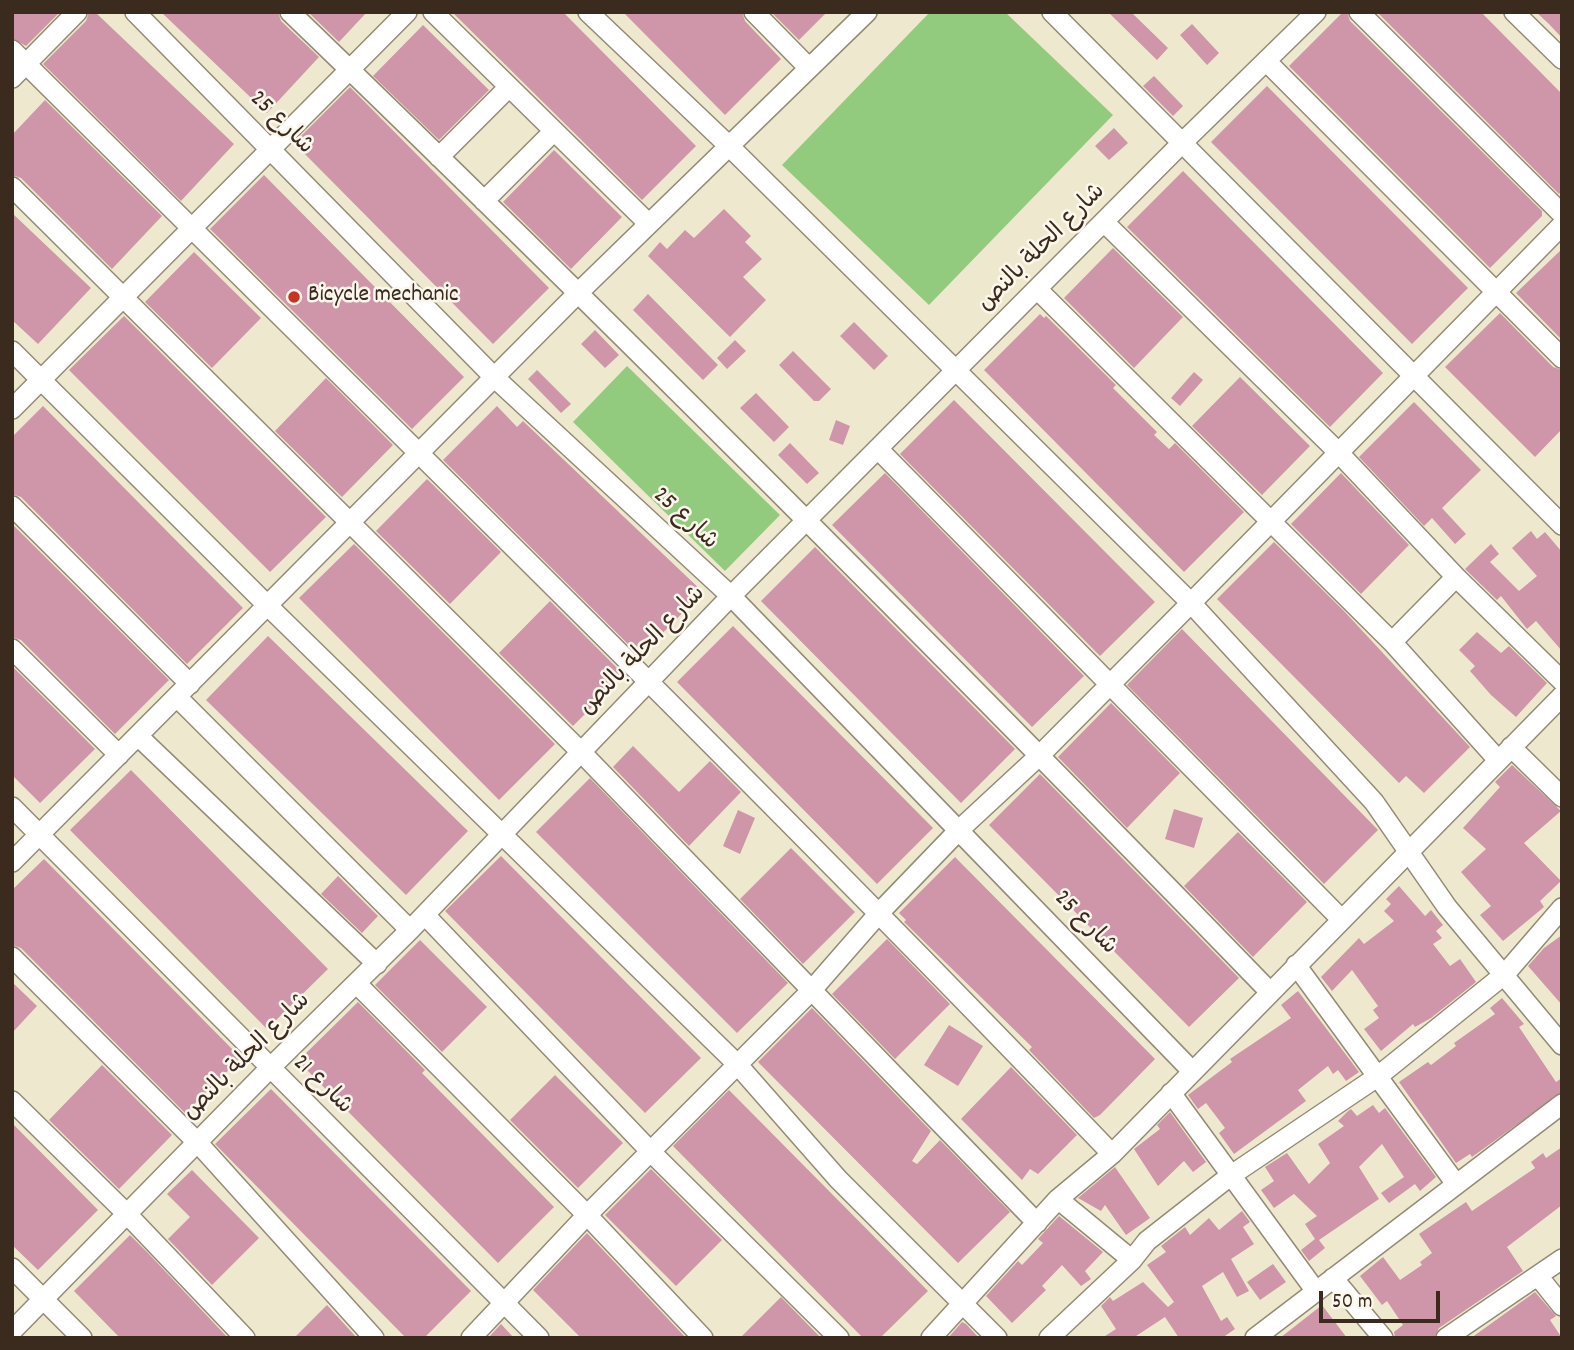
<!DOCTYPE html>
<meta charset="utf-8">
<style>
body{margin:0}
#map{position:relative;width:1574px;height:1350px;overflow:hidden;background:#eee9ce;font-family:Dekko,sans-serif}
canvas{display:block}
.frame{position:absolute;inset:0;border:14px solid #3b2a1e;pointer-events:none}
.scale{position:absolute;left:1319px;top:1291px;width:121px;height:32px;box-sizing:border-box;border:4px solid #3b2a1e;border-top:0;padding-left:9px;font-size:21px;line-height:24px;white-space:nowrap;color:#3b2a1e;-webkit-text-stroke:5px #fbf7ec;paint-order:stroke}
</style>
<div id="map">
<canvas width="1574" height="1350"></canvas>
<div class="frame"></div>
<div class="scale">50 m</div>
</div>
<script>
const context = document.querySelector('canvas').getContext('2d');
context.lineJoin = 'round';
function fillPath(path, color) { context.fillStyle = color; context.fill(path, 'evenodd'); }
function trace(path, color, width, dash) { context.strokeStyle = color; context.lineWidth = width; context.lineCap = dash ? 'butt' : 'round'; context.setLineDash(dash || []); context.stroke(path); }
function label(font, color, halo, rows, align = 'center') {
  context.font = font + ' Dekko,"Playpen Sans Arabic",sans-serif'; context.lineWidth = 5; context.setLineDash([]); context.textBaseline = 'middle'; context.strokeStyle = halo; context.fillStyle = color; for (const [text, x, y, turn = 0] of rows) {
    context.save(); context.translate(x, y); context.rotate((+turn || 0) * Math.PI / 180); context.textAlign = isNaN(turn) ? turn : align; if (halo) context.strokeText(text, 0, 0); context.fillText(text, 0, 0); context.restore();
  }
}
fillPath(new Path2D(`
 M930,12H1005L1113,115L929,305L782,165Z
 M627,366L780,515L725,571L573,422Z`), '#92cb7e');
fillPath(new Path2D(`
 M12,12H60L26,46L12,38Z
 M89,12H95L234,144L181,201L43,64L86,21Z
 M161,12H278L281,21L319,57L267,113Z
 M308,12H367L339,42Z
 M452,12H563L696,146L642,200Z
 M623,12H742L745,21L781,59L725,115Z
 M771,12H827L799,40Z
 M1108,12H1131L1168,48L1157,60Z
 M1343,12H1347L1350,21L1542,211V216L1490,268L1289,66Z
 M1377,12H1481L1562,94V191L1559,194Z
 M1536,12H1562V38L1549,24Z
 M1192,24L1219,53L1207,65L1180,35Z
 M423,25L489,90L439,140L373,76Z
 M1154,76L1183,106L1173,116L1143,86Z
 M1267,86L1468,288L1412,344L1211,142Z
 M350,87L549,288L493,344L294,143Z
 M45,100L162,216L112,269L21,178L12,175V135Z
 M1114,128L1128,143L1109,160L1095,146Z
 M554,150L622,217L571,269L503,202Z
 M1183,171L1383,373L1330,427L1127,227Z
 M264,175L464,377L412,429L210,229Z
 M724,209L751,236L745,242L762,259L743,277L766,300L730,337L648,256L660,242L667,249L685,230L694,238Z
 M12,213L91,288L38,344L12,320Z
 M1113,248L1183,317L1134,368L1064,298Z
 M1562,249V340L1516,293Z
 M194,252L261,318L212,368L145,302Z
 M648,294L718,365L703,380L633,310Z
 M1500,313L1553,367L1562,370V429L1535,457L1445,367Z
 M1040,314L1044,318L1046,316L1116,385L1113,388L1157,432L1154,435L1169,449L1175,443L1244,512L1184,572L984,370Z
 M124,316L326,517L270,572L69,370Z
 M854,322L888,356L874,370L840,336Z
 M595,330L619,355L605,368L581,344Z
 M735,340L746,351L727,369L717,358Z
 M793,351L831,389L819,401H814L779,365Z
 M537,370L571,404L561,413L528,379Z
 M1194,372L1203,380L1180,406L1171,398Z
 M1240,377L1310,446L1262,495L1192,426Z
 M326,378L393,445L342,497L275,431Z
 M756,393L789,427L774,442L740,408Z
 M954,400L1155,602L1100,656L900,454Z
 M1414,402L1481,470L1442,508L1466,534L1455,544L1432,518L1424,526L1359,457Z
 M43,406L243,608L187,664L21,497L12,494V437Z
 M497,406L517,427L523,421L703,592L640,656L443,460Z
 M836,420L850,426L843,445L829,440Z
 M790,443L819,473L807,484L778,455Z
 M885,473L1084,676L1032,727L832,525Z
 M1341,473L1409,545L1361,594L1291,524Z
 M427,479L501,552L450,604L376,531Z
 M12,524L169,680L115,734L21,640L12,637Z
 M1531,531L1537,539L1545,532L1562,552V651L1536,621L1527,629L1501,596L1497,600L1465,569L1491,544L1499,554L1490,562L1519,591L1537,576L1512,548Z
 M1274,542L1344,611L1470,747L1424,793L1406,776L1399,783L1217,599Z
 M354,544L555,744L499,800L299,598Z
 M815,547L1015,749L961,803L761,601Z
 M550,601L624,675L573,726L499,653Z
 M733,626L933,828L877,884L677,682Z
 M1182,629L1378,830L1324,884L1127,685Z
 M1477,632L1501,653L1509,646L1547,683L1516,717L1491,695L1470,671L1475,666L1459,650Z
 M268,636L468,831L406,895L206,700Z
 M12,666L95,749L40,803L12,775Z
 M1111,703L1180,773L1127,828L1058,757Z
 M633,746L679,792L710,761L741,792L689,846L613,767Z
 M1512,765L1561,811L1524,843L1561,881L1540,901L1544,907L1503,941L1480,915L1491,906L1461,872L1486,849L1463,828L1500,787L1495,782Z
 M131,770L328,969L267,1029L70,830Z
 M1040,774L1239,978L1189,1027L989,825Z
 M590,778L788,983L737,1033L536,832Z
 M1174,809L1203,818L1194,848L1165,839Z
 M738,810L755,818L740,854L723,846Z
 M1238,832L1307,902L1253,957L1184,886Z
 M791,848L855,912L803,964L740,899Z
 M501,856L701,1058L645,1113L445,911Z
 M955,857L1155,1059L1100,1115L1094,1118L1029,1050L1032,1047L904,922L906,920L899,913Z
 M44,859L241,1058L185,1113L21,948L12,945V890Z
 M338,876L378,916L362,933L321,894Z
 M1399,886L1425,916L1431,910L1443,925L1436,931L1442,938L1433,944L1450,966L1460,959L1476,982L1431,1018L1415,1027L1413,1024L1381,1051L1364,1029L1379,1018L1373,1010L1378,1006L1352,970L1332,991L1321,977L1359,938L1364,944L1394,921L1384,911L1391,904L1386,899Z
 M1562,935V1005L1528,966L1544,948Z
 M887,939L950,1004L895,1059L832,994Z
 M420,940L487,1007L442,1052L375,985Z
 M12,982L37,1006L12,1033Z
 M1298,991L1359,1072L1346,1081L1338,1070L1333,1074L1328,1066L1298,1090L1306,1101L1234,1154L1219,1133L1225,1128L1206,1103L1198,1109L1188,1095L1232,1062L1230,1059L1291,1018L1281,1005Z
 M1502,998L1524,1024L1519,1027L1556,1082L1562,1078V1092L1472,1157L1470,1154L1456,1163L1399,1082L1428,1062L1431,1065L1456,1046L1454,1043L1495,1014L1490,1008Z
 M358,1002L425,1070L422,1073L554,1207L498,1263L298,1061Z
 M812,1008L931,1131L912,1161L917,1164L940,1140L1010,1212L958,1263L758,1062Z
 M949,1025L983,1046L958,1086L924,1065Z
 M102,1065L172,1135L119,1189L49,1120Z
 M1011,1067L1077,1135L1038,1174L1030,1169L1022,1180L961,1119Z
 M555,1075L623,1143L578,1188L510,1120Z
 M271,1089L471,1291L424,1338H406L215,1144Z
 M729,1090L928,1291L880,1338H863L673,1146Z
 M1373,1105L1379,1113L1385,1108L1436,1177L1420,1191L1415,1184L1389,1203L1381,1193L1404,1177L1382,1144L1359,1167L1379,1199L1319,1240L1325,1248L1309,1261L1301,1250L1315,1239L1305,1224L1317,1216L1294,1194L1274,1208L1261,1190L1274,1181L1265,1167L1287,1153L1309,1184L1330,1163L1318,1144L1344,1126L1338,1121L1347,1112L1351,1109L1357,1116Z
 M1170,1112L1206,1162L1193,1172L1184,1161L1158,1186L1134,1149L1160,1129L1157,1125Z
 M12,1123L98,1210L38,1270L12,1245Z
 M1562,1147V1205L1507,1247L1523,1271L1439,1328L1434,1338H1395L1394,1332L1403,1325L1387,1301L1382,1305L1360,1276L1383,1257L1400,1280L1422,1265L1420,1262L1432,1253L1419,1234L1466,1202L1472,1211L1535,1168L1531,1162L1543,1153L1546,1158Z
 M1115,1167L1150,1218L1126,1235L1105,1205L1101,1211L1078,1198Z
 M651,1169L722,1240L676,1286L605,1215Z
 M192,1170L259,1238L212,1285L168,1239L190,1217L167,1194Z
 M1242,1211L1250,1222L1243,1227L1254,1244L1231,1259L1249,1291L1237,1297L1223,1272L1202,1286L1221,1321L1227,1317L1235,1329L1222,1338H1179L1165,1317L1133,1338H1102L1116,1329L1101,1306L1110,1297L1113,1301L1143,1282L1168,1307L1174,1302L1147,1265L1166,1252L1161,1246L1185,1227L1190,1235L1209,1218L1219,1230Z
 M1059,1216L1103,1252L1085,1271L1091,1279L1081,1286L1062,1265L1042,1286L1046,1290L1012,1323L986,1296L1018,1261L1022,1265L1043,1243L1038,1239Z
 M587,1233L686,1338H581L533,1290Z
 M130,1235L148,1253L228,1338H120L74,1291Z
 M1273,1264L1286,1282L1260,1300L1247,1282Z
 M1535,1292L1556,1316L1550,1320L1562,1338H1471Z
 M781,1297L821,1338H740Z
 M327,1305L357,1338H294Z
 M1322,1305L1347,1338H1280Z
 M962,1322L966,1324L979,1338H948Z
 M501,1324L514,1338H488Z`), '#ce96a8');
const minor = new Path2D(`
 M135,12L495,378L731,596L1192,1071
 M290,12C622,332 948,660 1269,991
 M433,12L649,224
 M588,12L728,145L1191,603L1374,802L1447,907L1562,1045
 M754,12L808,67
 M1052,12L1562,525
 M1359,12L1562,214
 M1514,12L1562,59
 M12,50C381,417 753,779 1112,1154
 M1266,61L1562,358
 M12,78L77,12
 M439,157L509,87
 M12,187L581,752L1037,1223
 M484,201L554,131
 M1104,222L1338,452L1456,577L1562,681
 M1038,290L1392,642L1498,760
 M12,351L268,606L737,1064L838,1179L997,1338
 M12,409L407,12
 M879,450L1342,920
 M12,506L190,684
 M1392,642L1456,577
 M12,649L119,755
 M177,697L410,930
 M138,736L377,964
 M1511,747L1562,797
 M12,807L539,1338
 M12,862L578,293L867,12
 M425,915L652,1153L839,1338
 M12,957L198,1143L374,1338
 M1296,965L1456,1184
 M357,984L587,1215L703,1338
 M1171,1093L1315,1290
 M12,1101L127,1214L245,1338
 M1058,1199L1132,1260
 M12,1268L82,1338
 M1538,1276L1562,1306
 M1333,1278L1383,1338
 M12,1331L269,1069L410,930L731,596L1182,143L1316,12
 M471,1338L587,1215L811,991L880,912L959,830L1040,755L1191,603L1562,225
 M931,1338L1058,1199L1112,1154L1562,696
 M1049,1338L1132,1260L1147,1241L1230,1176L1377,1077L1505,974L1562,908
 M1255,1338L1562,1104
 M1446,1338L1562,1259`);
trace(minor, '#948a76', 22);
trace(minor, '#fff', 19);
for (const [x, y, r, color] of [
 [294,297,7,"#c8321e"]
]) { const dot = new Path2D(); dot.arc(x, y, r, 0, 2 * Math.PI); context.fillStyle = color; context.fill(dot); trace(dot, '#fbf7ec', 2.5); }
label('24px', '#3b2a1e', '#fbf7ec', [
 ["شارع 25",280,124,45],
 ["شارع الحلة بالنص",1043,249,-45],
 ["شارع 25",684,520,43],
 ["شارع الحلة بالنص",644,652,-46],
 ["شارع 25",1084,924,46],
 ["شارع الحلة بالنص",248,1058,-45],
 ["شارع 21",321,1086,45]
]);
label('24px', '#3b2a1e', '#fbf7ec', [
 ["Bicycle mechanic",308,297]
], 'left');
</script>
